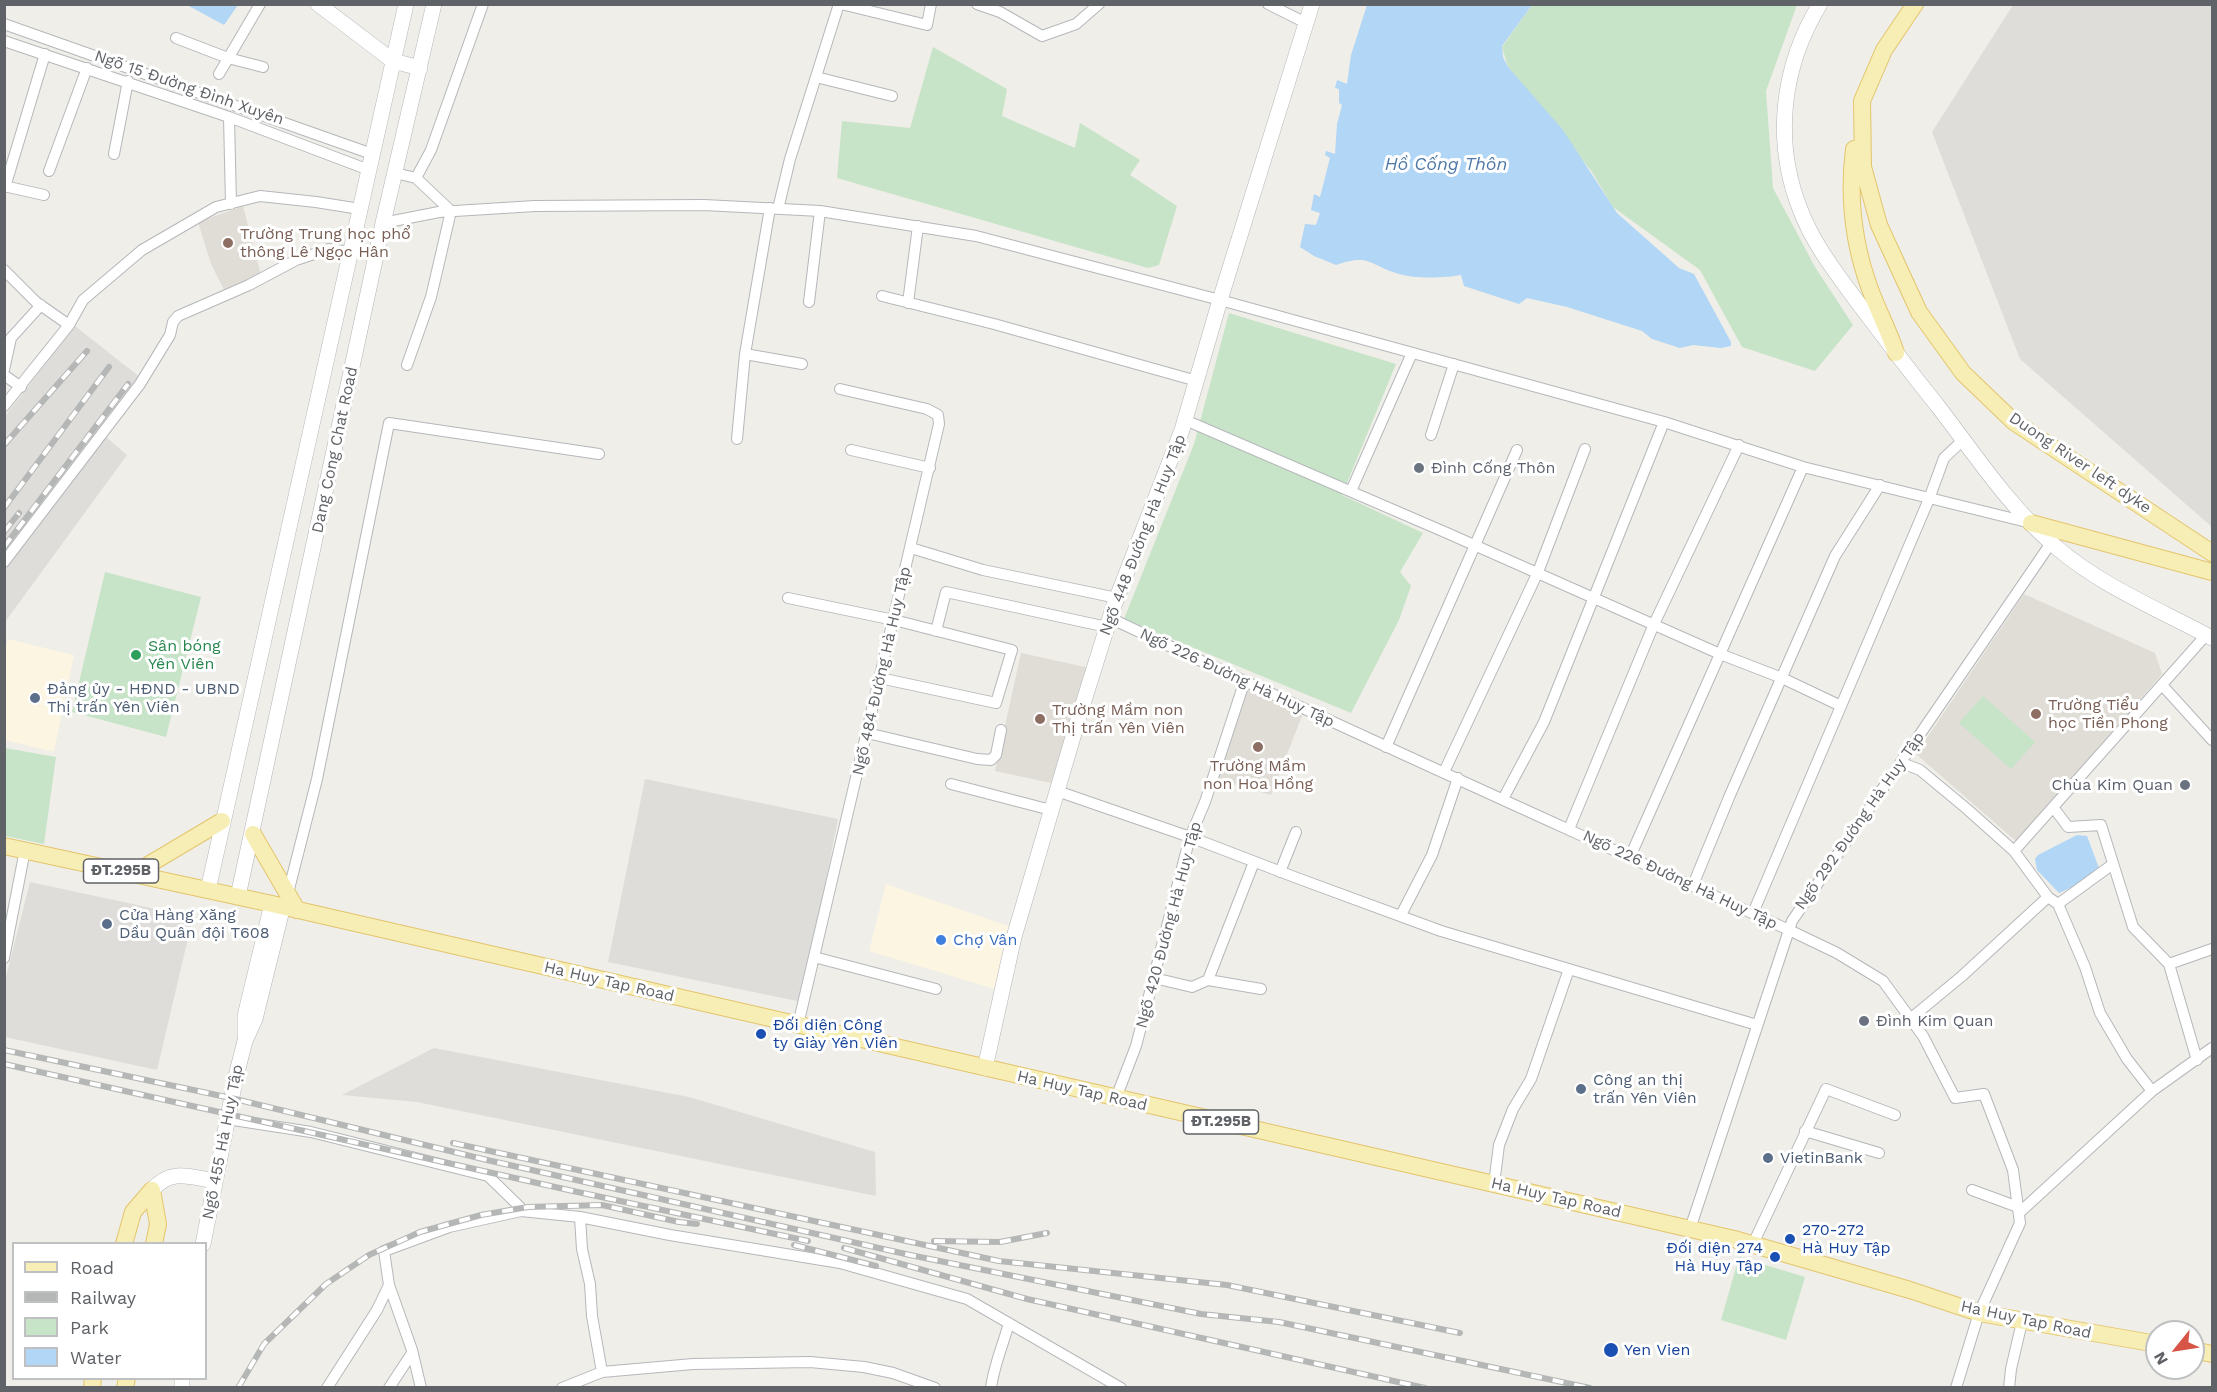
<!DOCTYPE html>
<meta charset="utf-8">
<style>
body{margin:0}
#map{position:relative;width:2217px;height:1392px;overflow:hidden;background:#efeee8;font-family:"Work Sans",sans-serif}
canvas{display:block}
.frame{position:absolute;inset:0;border:6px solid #5f6266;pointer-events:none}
.legend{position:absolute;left:12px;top:1242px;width:195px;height:138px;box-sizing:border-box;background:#fff;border:2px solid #bfc0c2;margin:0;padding:8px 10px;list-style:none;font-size:18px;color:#5f6266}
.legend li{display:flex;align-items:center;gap:12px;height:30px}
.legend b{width:30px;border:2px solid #bfc0c2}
.north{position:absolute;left:2145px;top:1320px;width:60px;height:60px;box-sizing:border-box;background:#fff;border:2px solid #bfc0c2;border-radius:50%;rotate:240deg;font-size:16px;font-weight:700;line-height:24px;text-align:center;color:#5f6266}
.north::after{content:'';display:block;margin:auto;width:21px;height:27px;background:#d75546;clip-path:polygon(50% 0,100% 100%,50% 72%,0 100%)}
</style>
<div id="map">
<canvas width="2217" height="1392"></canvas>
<div class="frame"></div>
<ul class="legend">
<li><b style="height:8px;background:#f7eeb5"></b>Road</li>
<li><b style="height:8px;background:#b5b6b6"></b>Railway</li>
<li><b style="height:16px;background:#c7e4c8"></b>Park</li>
<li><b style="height:16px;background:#b1d6f6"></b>Water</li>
</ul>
<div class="north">N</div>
</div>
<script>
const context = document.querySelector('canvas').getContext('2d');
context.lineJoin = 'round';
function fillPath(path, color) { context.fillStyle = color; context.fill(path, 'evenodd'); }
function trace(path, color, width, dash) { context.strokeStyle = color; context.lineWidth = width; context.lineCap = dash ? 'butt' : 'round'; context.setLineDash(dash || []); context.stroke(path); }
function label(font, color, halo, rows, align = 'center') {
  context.font = font + ' "Work Sans",sans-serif'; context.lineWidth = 6; context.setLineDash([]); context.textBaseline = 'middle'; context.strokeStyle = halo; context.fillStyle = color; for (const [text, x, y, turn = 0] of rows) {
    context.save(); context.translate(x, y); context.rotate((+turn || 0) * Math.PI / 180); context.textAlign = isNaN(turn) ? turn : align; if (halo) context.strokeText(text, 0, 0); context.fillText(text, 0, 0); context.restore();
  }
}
fillPath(new Path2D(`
 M8,639L74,655L54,752L5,740L4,654Z
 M886,884L1014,928L998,990L869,951Z`), '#fbf5e1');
fillPath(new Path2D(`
 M2013,5H2212V527L2020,359L1932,132Z
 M75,326L146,382L105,436L127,455L5,622V416Z
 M645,779L838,819L802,1002L608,962Z
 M30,882L193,917L157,1070L5,1037V981Z
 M434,1048L689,1097L875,1152L876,1196L417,1102L342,1095Z`), '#deddda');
fillPath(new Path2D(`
 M243,206L261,275L225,292L211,264L198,222Z
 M2024,594L2155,653L2162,674L2017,842L1916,754Z
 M1021,653L1090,668L1056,784L995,771Z
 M1246,687L1302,716L1271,795L1216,779Z`), '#dfddd6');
fillPath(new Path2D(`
 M1532,5H1797L1766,91L1773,188L1815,267L1853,325L1815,371L1742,347L1700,270L1613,207L1592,172L1508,67L1502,47Z
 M933,47L1007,89L1002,116L1075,148L1080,123L1140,160L1130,175L1177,206L1159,265L1148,268L837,178L842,121L910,128Z
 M1229,313L1396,364L1342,495L1423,533L1400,572L1411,586L1399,620L1351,713L1124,619L1194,444Z
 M105,572L201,597L166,737L72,712Z
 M1983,696L2035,742L2011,769L1959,723Z
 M5,748L56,757L44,844L5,836Z
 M1739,1257L1805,1277L1786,1340L1721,1320Z`), '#c7e4c8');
fillPath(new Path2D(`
 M187,5H238L224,25Z
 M1367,5H1532L1502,46L1503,57L1508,67L1563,130L1617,213L1679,268L1694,274L1731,342V346L1721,348L1693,345L1680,348L1652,339L1642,331L1567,307L1527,298L1519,304L1464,286L1461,275C1445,278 1415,279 1399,274C1369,265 1370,253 1336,265L1314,256L1300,247L1305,224L1316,225L1320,213L1311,210L1314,194L1320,197L1330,158L1325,155L1326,151L1335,154L1337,124L1342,105L1339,103V89L1335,88L1337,80L1347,84L1351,55Z
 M2077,835L2087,836L2099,868L2081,883L2059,893L2037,870L2035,859L2038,855Z`), '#b1d6f6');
const street = new Path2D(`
 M841,4L927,25L931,4
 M977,4L1000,12L1042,36L1076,24L1099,4
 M1268,4L1306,23
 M4,24L372,154
 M176,38L228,58L263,67
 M4,41L229,117L369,170
 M219,74L260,4
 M816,77L892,96
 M229,117L231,204
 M114,154L128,81
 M49,171L87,68
 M395,173L416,178L431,150L483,4
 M4,186L44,195
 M5,187L45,54
 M778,209L790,159L839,4
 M383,223L439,212L535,206L704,205L820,211L976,236L1220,300L1664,422L1803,467L2031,523
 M4,270L36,302L69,325
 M882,296L994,324L1197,381
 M809,302L820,211
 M908,303L918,226
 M745,354L802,364
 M407,365L431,297L451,211L416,178
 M4,370L11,338L41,305
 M4,375L21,387
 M4,406L69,325L83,300L142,250L216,207L260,196L316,202L360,209
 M1185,420L1447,533L1720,654L1782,678L1841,706
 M1431,435L1454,364
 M737,439L745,354L770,208
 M851,450L930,468
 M1351,491L1412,353
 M911,548L983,570L1117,598
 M4,562L140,384L170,335L173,322L178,316L249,285L296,260L329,249L351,252
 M788,598L894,620L1012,650L996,703L880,678
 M1110,618C1335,725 1562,826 1789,930L1837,953L1883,981L1923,1036L1955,1098L1984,1094L2013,1170L2020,1223L1979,1313L1956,1388
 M936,631L946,592L1107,627
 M2162,685L2212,740
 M867,733L977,759L991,760L996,755L1001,730
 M1386,747L1517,450
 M1902,763L1920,770L1967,809L2014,851L2048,897L2058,904L2085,967L2100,1013L2127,1059L2152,1091
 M1444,772L1538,572L1585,449
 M951,784L1051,810
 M1057,791L1190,837L1297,878L1441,931L1757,1025
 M1503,799L1544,722L1664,422
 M2053,807L2068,827L2101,825L2133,927L2169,964L2197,1060
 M1569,829L1654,624L1739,445
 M2014,851L2207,634
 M1630,857L1803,467
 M1280,872L1296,832
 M1693,885L1730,795L1835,556L1880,485
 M288,893L317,779L389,423L599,454
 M2058,904L2113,864
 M1753,913L1929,499L1944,458L1964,439
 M1401,915L1432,855L1458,778
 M814,957L936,989
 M4,958L25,850
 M2169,964L2212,949
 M1154,978L1192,987L1208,980L1254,862
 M1208,980L1261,989
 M1910,1019L1962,976L2048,897
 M798,1025L939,424L938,415L927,409L840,389
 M1116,1098L1136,1046L1190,837L1205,802L1244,683
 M227,1119L311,1132L488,1176L520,1207L521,1211
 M1805,1131L1879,1153
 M1494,1184L1499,1145L1513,1109L1531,1079L1569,969
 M1972,1190L2018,1207
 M2019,1213L2152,1091L2212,1048
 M580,1217L582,1249L590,1284L592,1316L602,1372
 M1690,1229L1792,921L2051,543
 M1753,1244L1826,1089L1895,1115
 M327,1388L377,1310L389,1285
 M389,1388L412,1353
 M421,1388L412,1350L389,1285L384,1251L449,1227L521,1211L580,1217L670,1235L840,1263L967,1299L1121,1388
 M562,1388L602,1372L693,1364L810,1362L864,1367L893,1373L935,1388
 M991,1388C994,1365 1003,1345 1009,1323
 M2009,1388L2011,1369L2022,1322`);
const secondary = new Path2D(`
 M318,4L393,61L420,68
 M1820,4C1782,66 1773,140 1800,209C1813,244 1837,274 1859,304C1885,338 1910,372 1937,405C1974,453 2009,507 2056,547C2101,586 2160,610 2212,638
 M208,890L406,4
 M238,896L383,223L434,4
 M245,1035V1016L272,904
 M985,1068L1014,937L1078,720L1113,608L1182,430L1220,300L1312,4
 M152,1190C171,1168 189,1177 215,1181
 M203,1244L236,1076L245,1041L255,1019L283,906
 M182,1388V1378`);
const primary = new Path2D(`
 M1915,4L1884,50L1862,101L1863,167L1879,225L1919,312L1963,373L2014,422L2212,553
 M1854,149C1848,197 1853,243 1870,289C1878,311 1889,331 1896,353
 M2031,523L2212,572
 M253,834L297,910
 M4,846L272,904L1734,1239L1910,1290L1979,1313L2157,1344
 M133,874L222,821
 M152,1190L158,1224L154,1244
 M124,1244L133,1212L152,1190
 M2193,1350L2212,1354
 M92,1388L93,1378
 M125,1388L127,1378`);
trace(street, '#b5b7ba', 12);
trace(secondary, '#b4b6ba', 16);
trace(primary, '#e3c56d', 18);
trace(street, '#fff', 10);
trace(secondary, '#fff', 15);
trace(primary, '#f7eeb5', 16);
const rail = new Path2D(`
 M4,445L87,351
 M4,508L109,367
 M4,532L19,513
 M4,547L128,384
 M4,1050L231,1098L487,1160L910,1255L1201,1314L1279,1322L1590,1388
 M4,1064L573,1191L808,1241
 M453,1143L999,1261L1227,1285L1460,1333
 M934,1241L1000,1242L1047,1233
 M794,1245L876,1266
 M844,1248L1027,1299L1425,1388
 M238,1388L264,1344L326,1284L369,1255L420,1232L481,1215L528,1207L602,1205L679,1222L697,1224`);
trace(rail, '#b5b6b6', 6);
trace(rail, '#fff', 4, [11]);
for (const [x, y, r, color] of [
 [228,243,6,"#8d6e63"],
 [1419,468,6,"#6b7280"],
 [136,655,6,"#2e9e5b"],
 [35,698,6,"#5c6f8a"],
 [2036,714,6,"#8d6e63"],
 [1040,719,6,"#8d6e63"],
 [1258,747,6,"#8d6e63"],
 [2185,785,6,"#6b7280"],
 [107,924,6,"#5c6f8a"],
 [941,940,6,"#3f7fe0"],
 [1864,1021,6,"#6b7280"],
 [761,1034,6,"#1a4fb4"],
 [1581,1089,6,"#5c6f8a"],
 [1768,1158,6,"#5c6f8a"],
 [1790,1239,6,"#1a4fb4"],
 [1775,1257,6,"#1a4fb4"],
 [1611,1350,8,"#1a4fb4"]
]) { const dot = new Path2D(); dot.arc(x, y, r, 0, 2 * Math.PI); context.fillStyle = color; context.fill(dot); trace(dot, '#fff', 2); }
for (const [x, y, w] of [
 [121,871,75],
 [1221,1122,75]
]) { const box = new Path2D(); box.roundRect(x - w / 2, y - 12, w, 24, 4.5); context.fillStyle = '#fff'; context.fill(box); trace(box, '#5f6266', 1.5); }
label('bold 15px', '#5f6266', null, [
 ["ĐT.295B",121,871],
 ["ĐT.295B",1221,1122]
]);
label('16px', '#5f6266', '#fff', [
 ["Ngõ 15 Đường Đình Xuyên",189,88,19],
 ["Dang Cong Chat Road",335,450,-78],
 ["Duong River left dyke",2080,463,34],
 ["Ngõ 448 Đường Hà Huy Tập",1143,535,-69],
 ["Ngõ 484 Đường Hà Huy Tập",882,671,-77],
 ["Ngõ 226 Đường Hà Huy Tập",1237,678,25],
 ["Ngõ 292 Đường Hà Huy Tập",1860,821,-55],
 ["Ngõ 226 Đường Hà Huy Tập",1680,880,25],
 ["Ngõ 420 Đường Hà Huy Tập",1169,925,-75],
 ["Ha Huy Tap Road",609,982,13],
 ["Ha Huy Tap Road",1082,1091,13],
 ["Ngõ 455 Hà Huy Tập",223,1142,-79],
 ["Ha Huy Tap Road",1556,1198,13],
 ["Ha Huy Tap Road",2026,1320,12]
]);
label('16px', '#785e54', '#fff', [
 ["Trường Trung học phổ",240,234],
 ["thông Lê Ngọc Hân",240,252],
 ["Trường Tiểu",2048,705],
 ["học Tiền Phong",2048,723],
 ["Trường Mầm non",1052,710],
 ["Thị trấn Yên Viên",1052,728],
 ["Trường Mầm",1258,766,"center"],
 ["non Hoa Hồng",1258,784,"center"]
], 'left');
label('16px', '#5b616d', '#fff', [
 ["Đình Cống Thôn",1431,468],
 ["Chùa Kim Quan",2173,785,"right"],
 ["Đình Kim Quan",1876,1021]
], 'left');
label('16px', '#27864d', '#fff', [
 ["Sân bóng",148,646],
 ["Yên Viên",148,664]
], 'left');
label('16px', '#4e5e75', '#fff', [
 ["Đảng ủy - HĐND - UBND",47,689],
 ["Thị trấn Yên Viên",47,707],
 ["Cửa Hàng Xăng",119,915],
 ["Dầu Quân đội T608",119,933],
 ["Công an thị",1593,1080],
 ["trấn Yên Viên",1593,1098],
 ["VietinBank",1780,1158]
], 'left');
label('16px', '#366cbe', '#fff', [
 ["Chợ Vân",953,940]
], 'left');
label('16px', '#164399', '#fff', [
 ["Đối diện Công",773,1025],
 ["ty Giày Yên Viên",773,1043],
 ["270-272",1802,1230],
 ["Hà Huy Tập",1802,1248],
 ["Đối diện 274",1763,1248,"right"],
 ["Hà Huy Tập",1763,1266,"right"],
 ["Yen Vien",1624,1350]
], 'left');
label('italic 18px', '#4e78a7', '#fff', [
 ["Hồ Cống Thôn",1446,165]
]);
</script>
